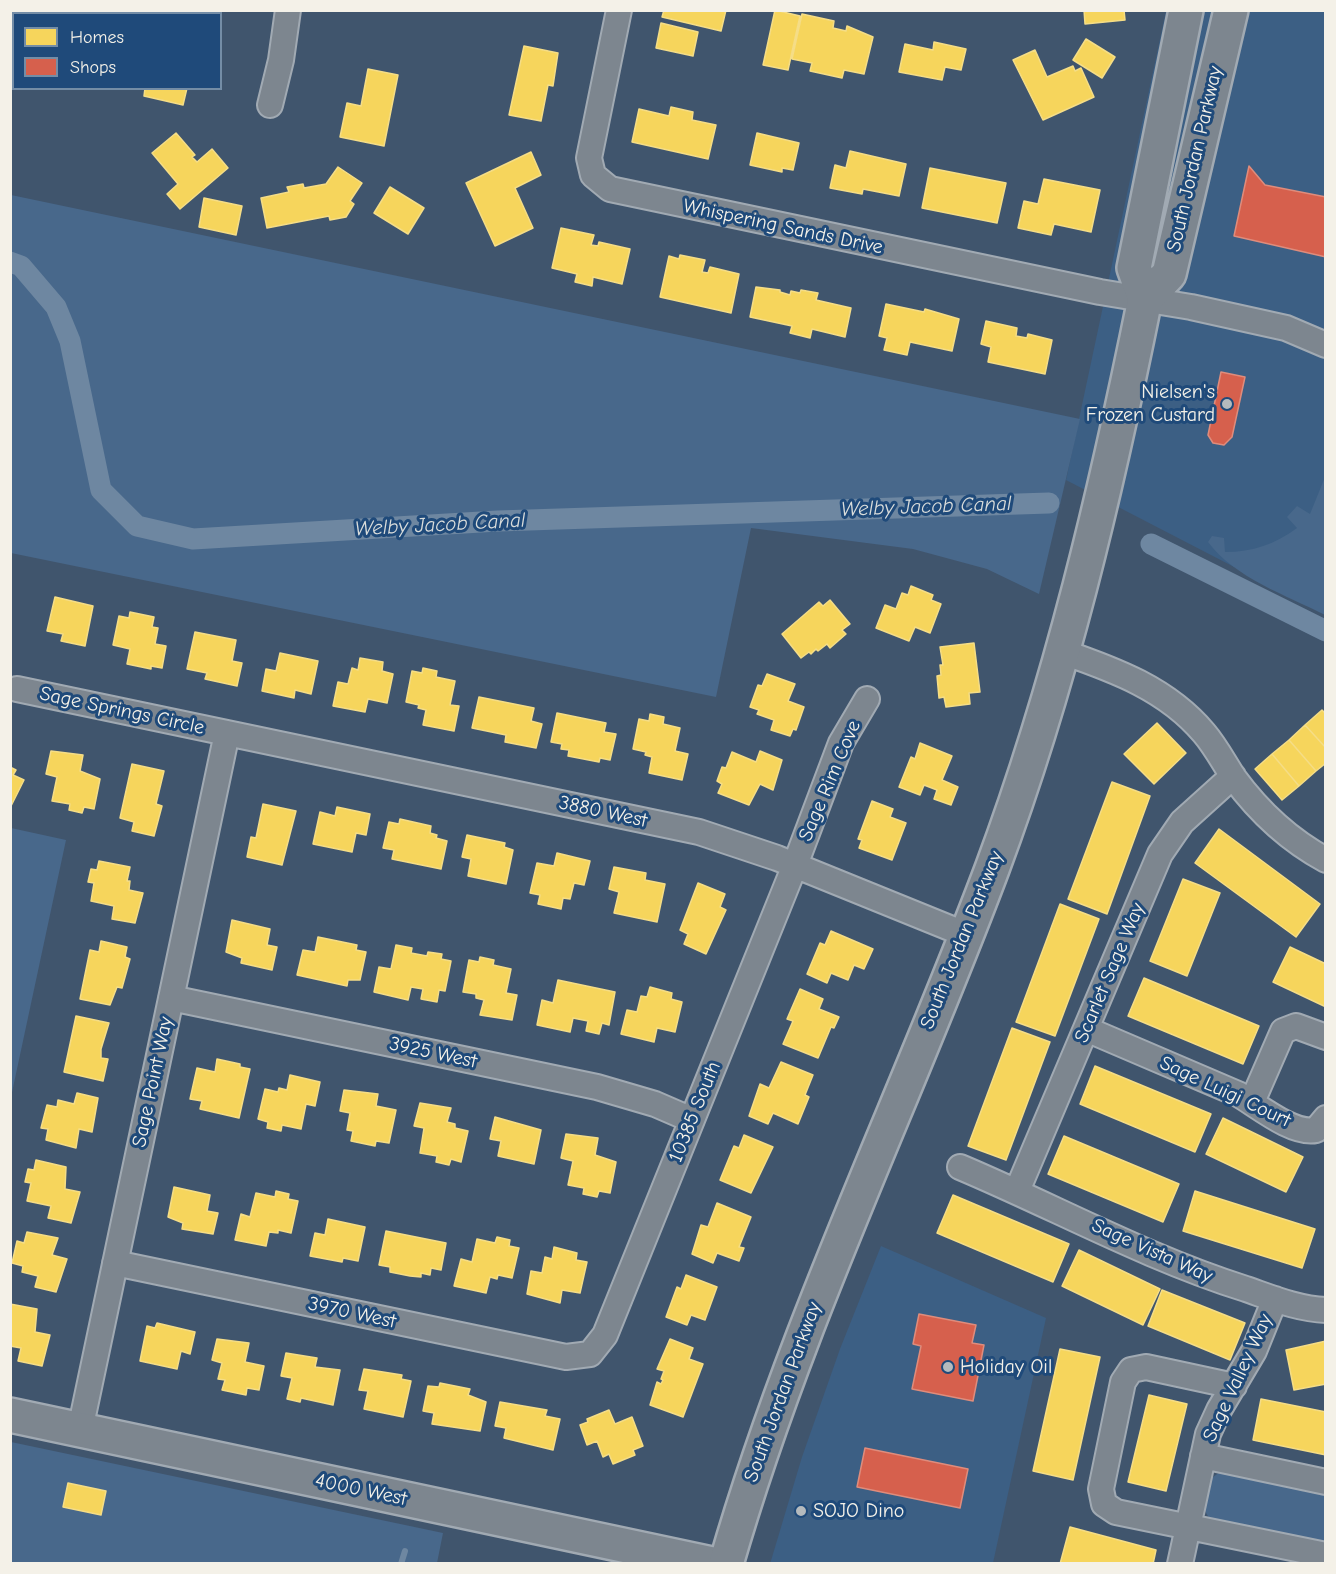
<!DOCTYPE html>
<style>
body{margin:0}
#map{position:relative;width:1336px;height:1574px;overflow:hidden;background:#40556d;font-family:"Comic Neue",sans-serif}
canvas{display:block}
.frame{position:absolute;inset:0;border:12px solid #f4f1e8;pointer-events:none}
.legend{position:absolute;left:12px;top:12px;width:210px;height:78px;box-sizing:border-box;background:#1f4a7a;border:2px solid #748da6;margin:0;padding:8px 10px;list-style:none;font-size:18px;color:#f4f1e8}
.legend li{display:flex;align-items:center;gap:12px;height:30px}
.legend b{width:30px;border:2px solid #748da6}
</style>
<div id="map">
<canvas width="1336" height="1574"></canvas>
<div class="frame"></div>
<ul class="legend">
<li><b style="height:16px;background:#f6d55c"></b>Homes</li>
<li><b style="height:16px;background:#d6604d"></b>Shops</li>
</ul>
</div>
<script>
const context = document.querySelector('canvas').getContext('2d');
context.lineJoin = 'round';
function fillPath(path, color) { context.fillStyle = color; context.fill(path, 'evenodd'); }
function trace(path, color, width, dash) { context.strokeStyle = color; context.lineWidth = width; context.lineCap = dash ? 'butt' : 'round'; context.setLineDash(dash || []); context.stroke(path); }
function label(font, color, halo, rows, align = 'center') {
  context.font = font + ' "Comic Neue",sans-serif'; context.lineWidth = 6; context.setLineDash([]); context.textBaseline = 'middle'; context.strokeStyle = halo; context.fillStyle = color; for (const [text, x, y, turn = 0] of rows) {
    context.save(); context.translate(x, y); context.rotate((+turn || 0) * Math.PI / 180); context.textAlign = isNaN(turn) ? turn : align; if (halo) context.strokeText(text, 0, 0); context.fillText(text, 0, 0); context.restore();
  }
}
fillPath(new Path2D(`
 M1166,11H1325V614L1066,480Z
 M881,1246L1046,1318L993,1563L770,1564L802,1457L840,1349Z`), '#3c5f84');
fillPath(new Path2D(`
 M11,195L1080,419L1039,594L987,569L913,549L751,528L716,697L11,553Z
 M1325,477V615C1286,595 1235,578 1208,542L1212,536L1224,538L1225,552C1253,552 1275,544 1297,528L1287,517L1297,506L1310,514Z
 M11,828L66,840L11,1097L10,828Z
 M11,1442L443,1533L437,1563L11,1564Z
 M1221,1471L1325,1492V1541L1319,1545L1212,1523L1205,1511L1212,1478Z`), '#48688b');
const homes = new Path2D(`
 M43,10H82V14H43Z
 M664,10H726L721,31L662,17Z
 M775,10L800,16L788,70L763,65Z
 M1084,10H1124L1125,20L1085,24Z
 M802,14L834,21L833,28L846,31L847,26L873,37L864,74L844,70L842,78L810,71L812,63L792,59Z
 M661,23L698,32L693,56L656,48Z
 M1086,39L1115,57L1102,78L1073,60Z
 M934,42L966,49L961,70L945,67L942,80L899,72L905,44L933,50Z
 M524,46L558,53L553,86L548,85L541,121L509,115Z
 M1035,50L1047,77L1073,66L1075,71L1081,68L1094,97L1043,120L1013,60Z
 M368,69L398,75L384,146L340,137L347,103L361,106Z
 M145,88H187L183,105L144,96Z
 M671,107L693,112L692,120L716,125L708,159L632,142L639,109L669,116Z
 M176,133L195,155L192,157L197,162L212,149L228,168L180,209L167,194L178,184L152,153Z
 M757,133L799,143L793,170L782,168V172L750,165Z
 M850,151L906,164L899,196L863,189L862,194L830,188L835,165L846,168Z
 M531,152L541,175L515,188L533,228L495,246L466,183Z
 M338,167L362,183L350,201L354,204L346,217L330,220L329,216L267,228L261,198L289,192L287,187L303,184L304,188L326,184Z
 M930,168L1006,183L997,223L922,208Z
 M1044,179L1100,190L1091,232L1054,224L1051,235L1018,228L1024,201L1038,204Z
 M390,187L424,208L408,234L374,213Z
 M204,198L242,206L236,235L199,227Z
 M561,228L594,235L591,245L598,246L599,242L630,249L622,284L593,277L592,286L575,282L577,274L552,268Z
 M680,255L705,260L702,272L708,273L710,267L739,274L731,313L660,297L669,256L679,259Z
 M756,287L780,290V292L790,295L791,291L800,293L801,290L818,293L816,300L851,308L845,337L812,329L810,338L790,333L792,326L750,317Z
 M886,304L924,312L925,309L959,319L952,351L910,342L907,355L884,350L887,338L879,336Z
 M986,321L1017,328L1016,336L1027,338L1028,334L1052,340L1045,374L988,362L991,347L981,344Z
 M911,586L933,595L931,600L941,604L930,633L915,627L909,641L876,628L885,605L896,609L902,593L908,595Z
 M55,597L93,606L85,646L61,641L63,634L47,631Z
 M830,600L850,624L842,630L846,634L830,648L827,644L818,651L816,649L811,654L809,652L801,658L782,634L819,602L823,606Z
 M130,612L154,617L152,627L158,628L155,644L166,646L162,668L151,666V669L127,664L130,649L113,645L119,616L129,618Z
 M195,632L236,640L232,661L242,663L237,686L205,679L207,673L187,669Z
 M974,643L980,692L969,693L970,704L946,707L944,697L939,698L937,676L941,675L940,665H943L940,647Z
 M280,653L318,661L311,694L295,690L294,698L262,691L266,669L276,671Z
 M360,658L383,662L382,671L393,674L387,703L368,699L365,712L333,706L338,682L348,684L352,668L358,670Z
 M423,668L437,671L436,677L455,681L450,705L459,706L454,731L423,725L426,710L418,708L419,705L406,702L412,671L422,673Z
 M767,674L795,684L788,701L804,707L796,730L793,729L790,736L771,730L774,720L757,714L759,710L750,707L758,685L762,686Z
 M479,697L534,708L531,721L542,724L536,748L505,742L506,735L472,728Z
 M1322,710L1326,714V748L1305,725Z
 M557,713L606,723L604,732L616,734L610,760L600,758L599,762L568,756L569,750L561,749L562,744L551,742Z
 M650,714L664,717L663,724L680,728L675,751L688,754L682,780L649,773L652,757L645,755L646,752L633,749L639,719L649,721Z
 M1157,723L1186,753L1154,784L1124,754Z
 M1305,725L1326,748V763L1316,771L1289,740Z
 M1289,740L1316,771L1299,786L1272,754Z
 M920,743L952,756L942,780L958,787L951,805L934,799L937,790L924,785L920,795L899,787L911,757L915,759Z
 M51,751L83,755L80,771L100,779L94,809L84,807L82,813L69,810L70,804L52,801L57,777L46,774Z
 M760,751L782,760L773,790L760,784L749,805L718,793L722,784L717,781L722,767L726,768L732,752L756,762Z
 M1272,754L1299,786L1282,800L1255,769Z
 M132,764L164,771L156,804L162,806L154,836L132,831L134,822L120,818Z
 M10,767L16,770L13,775L24,780L11,806Z
 M1112,782L1150,796L1107,914L1068,899Z
 M872,801L893,809L890,817L906,823L892,860L859,848L862,840L858,839Z
 M263,804L296,811L282,865L247,857L251,837L256,838Z
 M337,807L370,814L366,835L356,833L352,852L313,844L320,812L335,816Z
 M400,819L431,826L430,833L437,835L436,838L447,841L441,869L392,859L394,850L383,848L389,822L399,824Z
 M1219,829L1320,904L1296,937L1195,863Z
 M467,835L505,843L504,847L513,850L506,884L468,876L471,859L462,857Z
 M557,853L590,861L584,885L574,883L570,899L563,898L561,909L538,904L540,895L530,893L537,863L554,866Z
 M99,861L130,867L127,881H130L129,890L143,893L135,923L112,919L114,906L91,901L94,883L88,882L91,869L97,870Z
 M614,867L646,873L645,880L665,884L657,922L614,913L619,892L609,889Z
 M1183,879L1220,893L1187,976L1150,961Z
 M698,883L725,894L720,907L726,910L706,954L684,944L688,934L680,930Z
 M1060,904L1099,919L1055,1036L1016,1022Z
 M232,920L270,929L267,945L277,947L272,970L241,963L242,958L226,952Z
 M831,931L873,949L864,969L854,965L848,980L831,973L827,983L807,974L820,943L825,945Z
 M318,937L357,945L356,950L366,952L360,980H348L347,986L297,975L303,950L315,952Z
 M101,941L127,947L125,957L130,959L122,988L117,987L110,1005L80,999L90,950L99,952Z
 M396,945L412,948L411,953L427,956L428,952L442,954L441,959L451,961L445,991L439,990L437,1002L421,999L423,989L411,987L408,1000L374,992L379,967L391,969Z
 M1290,947L1326,964V1007L1273,982Z
 M480,957L494,960L493,965L511,969L506,993L517,995L512,1020L480,1015L484,1000L476,998V994L463,992L469,960L479,962Z
 M1144,978L1259,1026L1243,1064L1128,1016Z
 M558,980L615,992L609,1025L602,1023L599,1034L586,1031L588,1021L573,1018L570,1032L537,1025L542,1000L553,1003Z
 M650,987L672,993L671,999L682,1002L675,1032L657,1028L654,1042L621,1034L627,1010L637,1012L641,996L647,997Z
 M800,989L823,999L819,1009L839,1017L834,1028L831,1027L818,1058L783,1044L793,1021L787,1019Z
 M76,1016L109,1023L101,1049V1058L108,1059L103,1081L64,1072Z
 M1012,1028L1050,1042L1006,1160L968,1146Z
 M217,1059L240,1064V1067L250,1069L239,1118L200,1109L202,1101L190,1099L197,1068L215,1072Z
 M781,1062L813,1075L805,1095L809,1097L798,1124L773,1113L768,1124L749,1116L760,1084L769,1088Z
 M1095,1066L1211,1114L1195,1152L1080,1104Z
 M290,1075L320,1082L315,1106L306,1104L301,1129L282,1125L281,1131L267,1128L268,1122L258,1119L265,1089L278,1092L279,1088L287,1090Z
 M344,1090L378,1094L376,1106L396,1110L389,1143L376,1141L375,1146L351,1141L353,1131L347,1130L350,1113L340,1111Z
 M77,1093L98,1098L92,1132L79,1129L76,1148L46,1140L48,1129L41,1128L47,1105L57,1107L58,1100L74,1104Z
 M420,1103L451,1108L447,1122L455,1124V1128L468,1131L461,1162L451,1159L449,1165L436,1162L437,1156L420,1153L424,1128L414,1126Z
 M495,1117L541,1130L534,1164L498,1156L501,1141L490,1139Z
 M1223,1118L1303,1157L1286,1192L1206,1154Z
 M566,1134L598,1138L595,1155L616,1162L610,1193L599,1191L597,1197L583,1194L584,1188L568,1185L573,1161L561,1158Z
 M744,1135L773,1147L751,1193L720,1180L734,1146L739,1148Z
 M1064,1136L1179,1184L1163,1222L1048,1174Z
 M36,1160L66,1167L65,1189L80,1192L71,1223L48,1218L51,1206L27,1201L31,1183L25,1182L28,1169L34,1170Z
 M174,1187L210,1195L207,1211L218,1213L213,1234L182,1229L183,1223L168,1217Z
 M276,1191L289,1194L288,1199L298,1201L291,1233L278,1230V1233L269,1232L266,1246L235,1240L241,1214L250,1217L256,1193L275,1197Z
 M1195,1191L1315,1229L1302,1268L1183,1231Z
 M953,1195L1069,1244L1053,1282L937,1233Z
 M717,1203L751,1217L739,1247L744,1248L739,1261L717,1253L713,1263L692,1254L701,1225L708,1227Z
 M328,1219L365,1227L358,1261L343,1258L342,1262L310,1256L315,1233L325,1235Z
 M386,1231L446,1243L441,1270L431,1268L430,1275L421,1273V1277L410,1276L390,1272V1267L379,1265Z
 M27,1232L58,1238L52,1255L67,1259L56,1292L35,1287L38,1276L22,1272L23,1266L12,1263L17,1241L24,1243Z
 M497,1237L510,1240L509,1246L519,1248L512,1278L498,1275L497,1279L490,1277L486,1293L454,1286L461,1259L472,1262L477,1239L495,1243Z
 M554,1247L577,1253L576,1260L587,1262L580,1293L562,1290L560,1303L527,1294L531,1271L542,1273L545,1257L552,1259Z
 M1079,1250L1160,1289L1143,1325L1062,1286Z
 M686,1275L717,1287L705,1320L691,1315L687,1325L666,1317L677,1287L681,1289Z
 M1162,1290L1245,1323L1230,1360L1148,1326Z
 M10,1304L37,1309L35,1332L50,1335L42,1366L18,1361L21,1348L10,1346Z
 M157,1323L195,1332L190,1354L181,1351L177,1369L140,1361L147,1326L155,1328Z
 M217,1339L249,1343L245,1362L264,1366L259,1390L247,1388L246,1395L222,1390L225,1380L218,1379L222,1363L212,1360Z
 M670,1339L693,1348L689,1359L703,1364L683,1417L650,1405L657,1382L661,1384L663,1380L661,1379L664,1371L657,1369Z
 M1326,1341V1384L1294,1390L1286,1350Z
 M1060,1349L1100,1357L1073,1480L1033,1471Z
 M286,1353L317,1358L315,1367L340,1370L333,1405L301,1398L300,1402L287,1399L292,1378L281,1376Z
 M364,1369L402,1375L401,1379L411,1381L403,1417L364,1409L368,1391L359,1390Z
 M440,1383L470,1389L468,1395L486,1402L480,1431L432,1424L434,1413L423,1411L428,1386L439,1387Z
 M1149,1395L1187,1404L1166,1491L1128,1482Z
 M1261,1399L1326,1412V1455L1253,1440Z
 M500,1402L547,1410L545,1416L560,1419L553,1450L504,1438L506,1428L495,1426Z
 M609,1410L615,1424L632,1417L643,1446L633,1450L635,1455L613,1464L609,1454L603,1457L597,1441L587,1445L580,1425L588,1422L587,1419Z
 M68,1483L106,1491L101,1515L63,1507Z
 M1070,1527L1156,1550L1153,1564H1060Z`);
fillPath(homes, '#f6d55c');
trace(homes, '#f5dd86', 1.5);
const shops = new Path2D(`
 M1249,166L1265,185L1326,197V257L1234,236Z
 M1221,372L1245,377L1232,437L1224,445L1213,443L1208,435Z
 M919,1314L976,1325L972,1343L984,1345L973,1401L912,1389L921,1346L913,1344Z
 M865,1448L968,1469L960,1508L857,1487Z`);
fillPath(shops, '#d6604d');
trace(shops, '#df8c7c', 1.5);
trace(new Path2D(`
 M401,1564L405,1551`), '#6e87a1', 6);
trace(new Path2D(`
 M10,262L21,266L56,307L70,341L101,490L137,526L193,539L498,521L1049,503
 M1151,544L1326,631`), '#6e87a1', 21);
const minor = new Path2D(`
 M619,10L589,158L593,175L610,189L1100,292L1191,307L1286,328L1326,345
 M270,105L281,60L288,10
 M1063,652C1115,670 1167,689 1204,733C1216,747 1224,763 1234,778C1259,812 1289,840 1326,860
 M17,689L699,832L777,858L967,935
 M171,998L597,1087L655,1104L692,1120
 M1086,1029L1238,1094C1257,1105 1293,1135 1316,1130L1326,1118
 M1252,1102L1283,1031L1296,1026L1326,1037
 M960,1167C1055,1207 1147,1258 1246,1289C1272,1298 1298,1309 1326,1310
 M1017,1191L1160,854L1182,822L1233,776
 M115,1263L566,1357L590,1354L605,1335L795,865L841,743L867,699
 M1234,1386L1146,1367L1131,1370L1123,1382L1101,1489L1104,1504L1116,1512L1326,1555
 M80,1430L227,733
 M1203,1456L1326,1482
 M1180,1564L1208,1434L1219,1410L1254,1351L1275,1299`);
const secondary = new Path2D(`
 M10,1415L712,1564`);
const primary = new Path2D(`
 M1145,299L1169,274L1231,10
 M726,1564C795,1324 905,1101 992,869C1061,684 1106,492 1145,299L1134,268L1186,10`);
trace(minor, '#a1aab3', 28);
trace(secondary, '#a1aab3', 38);
trace(primary, '#a1aab3', 38);
trace(minor, '#7d868f', 24);
trace(secondary, '#7d868f', 33);
trace(primary, '#7d868f', 33);
for (const [x, y, r, color] of [
 [1227,404,6,"#b5babd"],
 [948,1367,6,"#b5babd"],
 [801,1511,6,"#b5babd"]
]) { const dot = new Path2D(); dot.arc(x, y, r, 0, 2 * Math.PI); context.fillStyle = color; context.fill(dot); trace(dot, '#1f4a7a', 2); }
label('20px', '#f4f1e8', '#1f4a7a', [
 ["South Jordan Parkway",1195,159,-77],
 ["Whispering Sands Drive",783,227,12],
 ["Sage Springs Circle",122,711,12],
 ["Sage Rim Cove",830,781,-67],
 ["3880 West",603,812,12],
 ["South Jordan Parkway",962,940,-68],
 ["Scarlet Sage Way",1110,973,-67],
 ["3925 West",433,1053,12],
 ["Sage Point Way",153,1082,-78],
 ["Sage Luigi Court",1225,1092,25],
 ["10385 South",695,1112,-68],
 ["Sage Vista Way",1152,1251,24],
 ["3970 West",352,1313,12],
 ["Sage Valley Way",1238,1378,-65],
 ["South Jordan Parkway",783,1392,-70],
 ["4000 West",361,1490,12]
]);
label('20px', '#f4f1e8', '#1f4a7a', [
 ["Nielsen's",1215,392,"right"],
 ["Frozen Custard",1215,415,"right"],
 ["Holiday Oil",960,1367],
 ["SOJO Dino",813,1511]
], 'left');
label('italic 21px', '#dadddb', '#1f4a7a', [
 ["Welby Jacob Canal",926,507,-2],
 ["Welby Jacob Canal",440,525,-3]
]);
</script>
